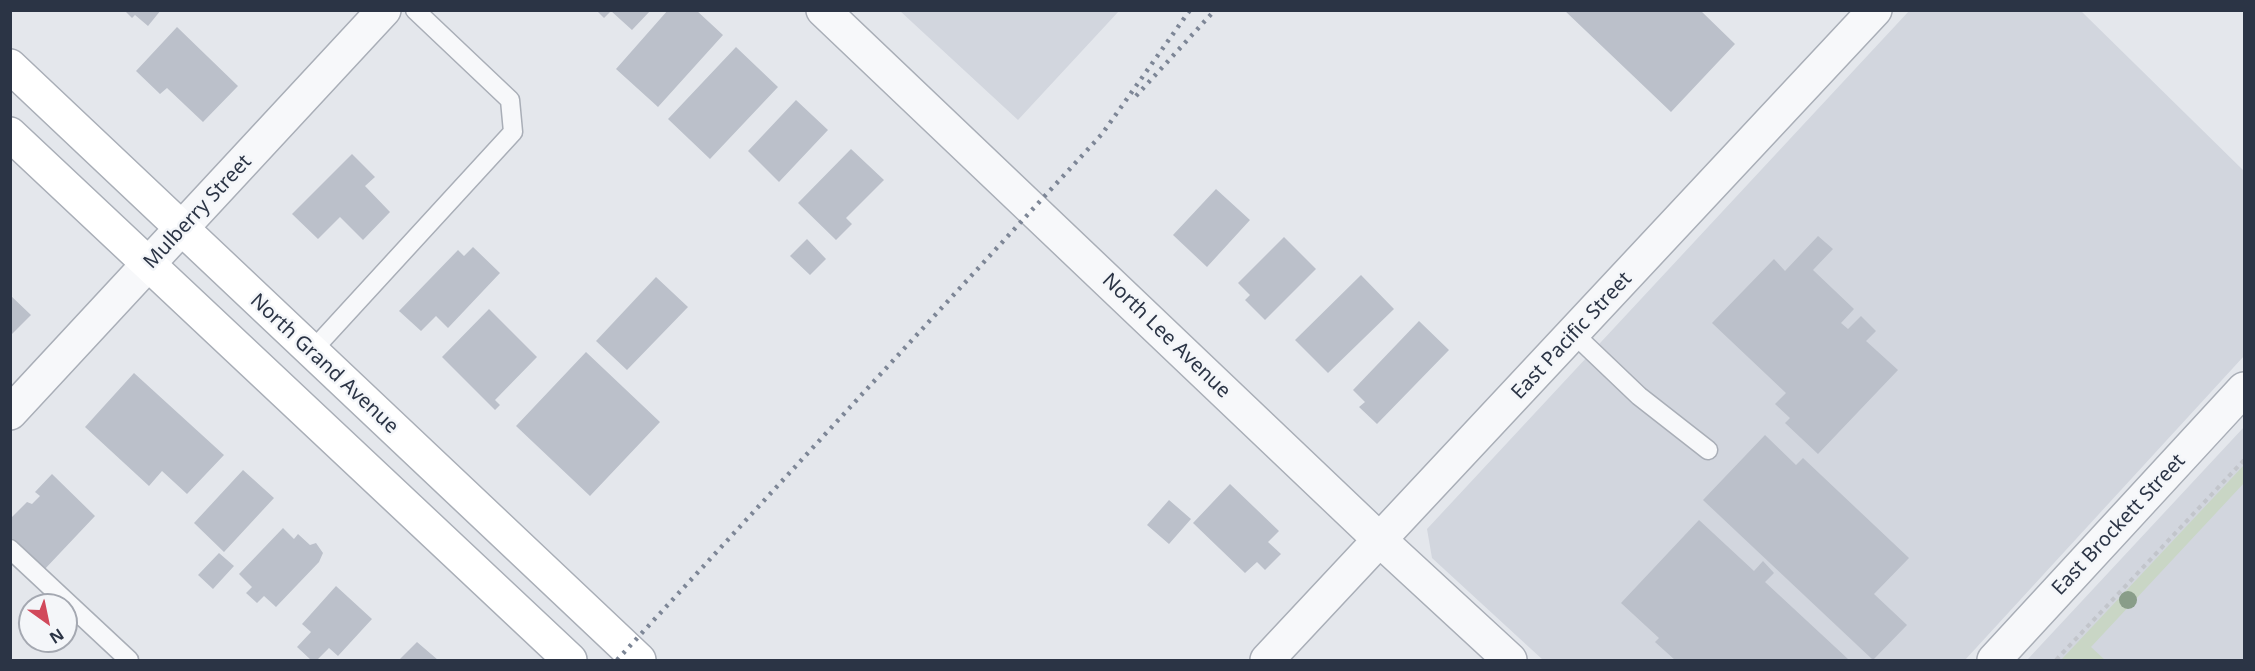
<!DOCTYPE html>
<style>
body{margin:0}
#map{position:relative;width:2255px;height:671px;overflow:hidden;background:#e4e7ec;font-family:"Noto Sans",sans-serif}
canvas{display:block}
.frame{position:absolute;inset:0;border:12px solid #2b3445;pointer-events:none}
.north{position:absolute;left:18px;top:593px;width:60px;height:60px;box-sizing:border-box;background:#f4f6f9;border:2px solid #a4a8b1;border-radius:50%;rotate:147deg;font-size:16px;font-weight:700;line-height:24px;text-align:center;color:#2b3445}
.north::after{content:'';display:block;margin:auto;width:21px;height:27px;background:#d1495b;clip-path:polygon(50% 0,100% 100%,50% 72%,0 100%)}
</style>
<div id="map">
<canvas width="2255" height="671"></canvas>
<div class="frame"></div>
<div class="north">N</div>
</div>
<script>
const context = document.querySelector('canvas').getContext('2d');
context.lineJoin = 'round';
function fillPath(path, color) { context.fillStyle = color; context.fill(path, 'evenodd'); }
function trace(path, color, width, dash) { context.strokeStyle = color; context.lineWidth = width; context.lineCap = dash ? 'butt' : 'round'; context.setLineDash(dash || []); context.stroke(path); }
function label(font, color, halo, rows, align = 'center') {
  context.font = font + ' "Noto Sans",sans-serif'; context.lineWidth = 5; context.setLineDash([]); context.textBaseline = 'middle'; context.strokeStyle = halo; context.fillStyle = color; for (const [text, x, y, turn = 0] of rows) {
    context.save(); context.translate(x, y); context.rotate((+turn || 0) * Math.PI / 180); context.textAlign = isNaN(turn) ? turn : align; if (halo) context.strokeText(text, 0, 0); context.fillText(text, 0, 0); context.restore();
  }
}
fillPath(new Path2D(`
 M900,11H1119L1018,120Z
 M1909,11H2081L2244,171V356L1965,660H1543L1432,558L1427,529Z
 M2244,427V660H2027Z`), '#d2d6de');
fillPath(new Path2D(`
 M2244,465V483L2091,647L2105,660H2061Z`), '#c9d6c5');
fillPath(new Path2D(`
 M124,10H161L148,26L135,15L132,18Z
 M596,10H651L632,30L611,11L604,18Z
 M668,10H696L723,35L658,107L616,69Z
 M1564,10H1700L1735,44L1671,112Z
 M177,27L238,86L203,122L167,88L160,94L136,71Z
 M736,47L778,87L710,159L668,119Z
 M796,100L828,130L779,182L748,151Z
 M851,149L884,180L846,218L852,224L836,240L798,203Z
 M352,154L375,177L365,186L390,212L363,240L340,217L318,239L292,214Z
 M1216,189L1250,220L1207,267L1173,235Z
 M1818,236L1833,249L1813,270L1854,309L1841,323L1848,329L1861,316L1876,331L1866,341L1898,370L1818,454L1785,423L1790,418L1775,404L1786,393L1712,323L1774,259L1785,271Z
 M1284,237L1316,269L1265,320L1245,300L1250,295L1238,283Z
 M807,239L826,259L810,275L790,256Z
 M473,247L500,273L448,328L436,316L421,331L399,311L458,250L464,256Z
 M1361,275L1394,309L1328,373L1295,340Z
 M656,277L688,307L627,370L596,341Z
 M10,295L31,315L10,336Z
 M489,309L537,357L495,400L500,405L495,410L442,357Z
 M1419,321L1449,350L1377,424L1359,407L1365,402L1353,390Z
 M586,352L660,422L590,496L516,426Z
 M134,373L224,455L187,494L162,471L149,486L85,427Z
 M1765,435L1796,465L1803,458L1909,558L1874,594L1907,625L1873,660L1703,500Z
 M243,470L274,498L224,552L194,523Z
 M52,474L95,516L43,571L10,540V519L27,502L32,504L40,496L35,492Z
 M1230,484L1279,531L1268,542L1281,554L1265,570L1257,562L1245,573L1193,523Z
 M1169,500L1191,519L1169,544L1147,525Z
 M1699,520L1754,571L1763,561L1774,573L1765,582L1848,659L1847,660H1675L1655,642L1659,638L1621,603Z
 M283,528L294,539L298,534L310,545L316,543L323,553L319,562L276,607L264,596L257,603L246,593L252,587L239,574Z
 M219,553L234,566L213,589L198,575Z
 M336,586L372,619L338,656L329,648L317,660H311L297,647L311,632L302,624Z
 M417,642L438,660H399Z`), '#bbc0ca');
const service = new Path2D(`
 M1574,334L1639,396L1708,450
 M311,352L513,132L510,100L415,10
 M10,549L129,660`);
const minor = new Path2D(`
 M823,10L1381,541L1510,660
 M10,413L384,10
 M1267,660L1875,10`);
const tertiary = new Path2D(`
 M1994,660L2244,389`);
const secondary = new Path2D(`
 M10,66L639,660
 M10,134L570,660`);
trace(service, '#a9aeb7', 21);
trace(minor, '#a9aeb7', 36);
trace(tertiary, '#a9aeb7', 36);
trace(secondary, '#a9aeb7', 36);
trace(new Path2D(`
 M2056,660L2244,460`), '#c2c5cb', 4, [4.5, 4.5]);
trace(service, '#f7f8fa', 18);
trace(minor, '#f7f8fa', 33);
trace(tertiary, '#f7f8fa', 33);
trace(secondary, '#fff', 33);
trace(new Path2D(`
 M1136,96L1215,10
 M617,660L1102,134L1190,10`), '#7d8696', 4.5, [3, 6]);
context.fillStyle = '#899d89';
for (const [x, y] of [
 [2128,600]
]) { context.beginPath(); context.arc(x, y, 9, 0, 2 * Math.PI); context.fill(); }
label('20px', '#2b3445', '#f4f6f9', [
 ["Mulberry Street",198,212,-47],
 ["North Lee Avenue",1166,336,44],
 ["East Pacific Street",1572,336,-47],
 ["North Grand Avenue",324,364,43],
 ["East Brockett Street",2119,525,-47]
]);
</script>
